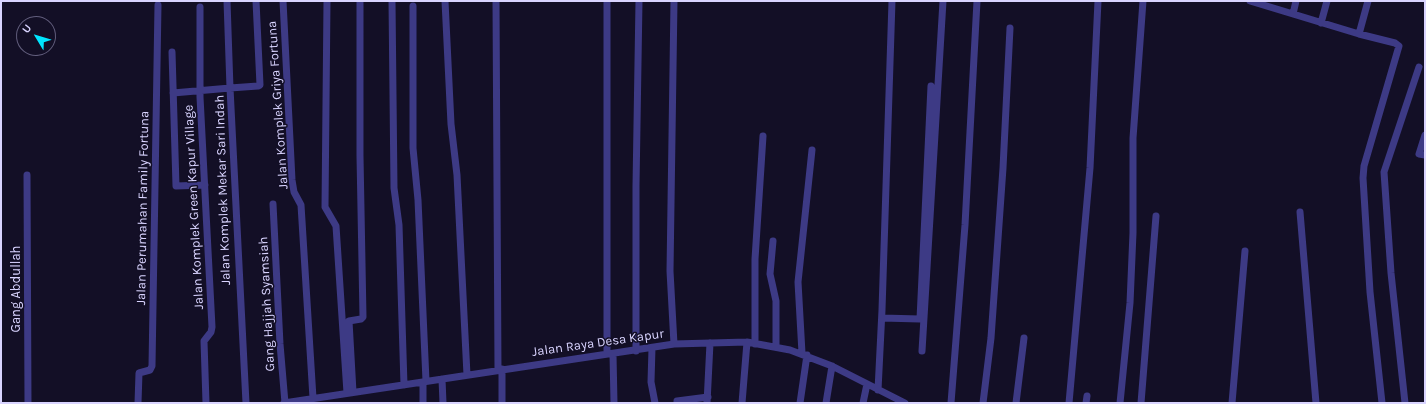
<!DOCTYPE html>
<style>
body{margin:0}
#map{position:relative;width:1426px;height:404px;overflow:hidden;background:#130f26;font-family:Karla,sans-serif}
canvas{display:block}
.frame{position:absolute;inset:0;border:2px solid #d9d4ff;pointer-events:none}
.north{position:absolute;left:16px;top:16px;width:40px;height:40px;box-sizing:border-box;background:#130f26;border:1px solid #625e7d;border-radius:50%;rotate:308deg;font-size:11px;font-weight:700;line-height:16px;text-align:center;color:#d9d4ff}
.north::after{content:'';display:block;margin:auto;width:14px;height:18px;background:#00e5ff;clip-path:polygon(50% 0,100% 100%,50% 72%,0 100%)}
</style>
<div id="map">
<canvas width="1426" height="404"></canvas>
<div class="frame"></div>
<div class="north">U</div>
</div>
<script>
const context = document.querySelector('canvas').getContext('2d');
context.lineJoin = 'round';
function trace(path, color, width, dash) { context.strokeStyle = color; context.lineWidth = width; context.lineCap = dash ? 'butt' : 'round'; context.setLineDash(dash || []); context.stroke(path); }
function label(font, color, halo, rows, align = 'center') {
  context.font = font + ' Karla,sans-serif'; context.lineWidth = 3; context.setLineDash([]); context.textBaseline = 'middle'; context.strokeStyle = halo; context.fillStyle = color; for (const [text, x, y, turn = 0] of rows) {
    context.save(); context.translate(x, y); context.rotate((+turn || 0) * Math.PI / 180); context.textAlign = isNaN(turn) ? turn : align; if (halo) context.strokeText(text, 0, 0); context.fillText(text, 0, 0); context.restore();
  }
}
trace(new Path2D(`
 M283,1L292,180L294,192L301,205L313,398
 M327,1L325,207L336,226L347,393
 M392,1L394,188L399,225L404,385
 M445,1L451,124L457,175L467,375
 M496,1L498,370
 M607,1V354
 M1250,1L1359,34L1395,43L1399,46L1364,166L1363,178L1370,292L1382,403
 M413,6V148L418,200L426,381
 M200,7V97L212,327L211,332L204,341L206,403
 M1293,14L1296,1
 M1321,23L1327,1
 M1359,34L1368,1
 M172,52L176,186L205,185
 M173,93L230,88L227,1
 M1425,135L1419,154L1425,155
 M27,175L28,403
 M273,204L280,344L285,403
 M1300,212L1316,403
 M773,241L770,274L776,301V347
 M882,318L920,319L931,86
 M674,344L670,271L674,1
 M755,344V259L763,136
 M652,348L651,382L655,403
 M636,351V186L639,1
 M922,351L943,1
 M802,353L798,282L812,150
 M613,354L614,403
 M442,379L443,403
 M878,390L882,310L892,1
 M353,392L349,321L361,319L363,317L360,156V1
 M138,403L139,373L150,370L152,366L158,5
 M246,403L230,88L258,86L260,85L256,1
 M284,403L674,344L747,342L790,350L832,366L905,403
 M423,403V382
 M502,403V369
 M677,403V401L708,397
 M707,403L710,343
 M742,403L747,342
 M800,403L807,355
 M826,403L832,366
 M863,403L867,384
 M951,403L965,225L977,1
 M983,403L991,338L1003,168L1010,28
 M1016,403L1024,338
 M1069,403L1090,168L1098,1
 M1086,403L1087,396
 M1120,403L1130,303L1133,233V138L1143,1
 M1141,403L1156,216
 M1232,403L1245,251
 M1405,403L1391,273L1384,172L1419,67`), '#3d3a85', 7);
label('13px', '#d9d4ff', '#130f26', [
 ["Jalan Komplek Griya Fortuna",278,105,-94],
 ["Jalan Komplek Mekar Sari Indah",223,190,-92],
 ["Jalan Komplek Green Kapur Village",194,207,-93],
 ["Jalan Perumahan Family Fortuna",143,208,-89],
 ["Gang Abdullah",16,289,-90],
 ["Gang Hajjah Syamsiah",267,304,-93],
 ["Jalan Raya Desa Kapur",598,343,-8]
]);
</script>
